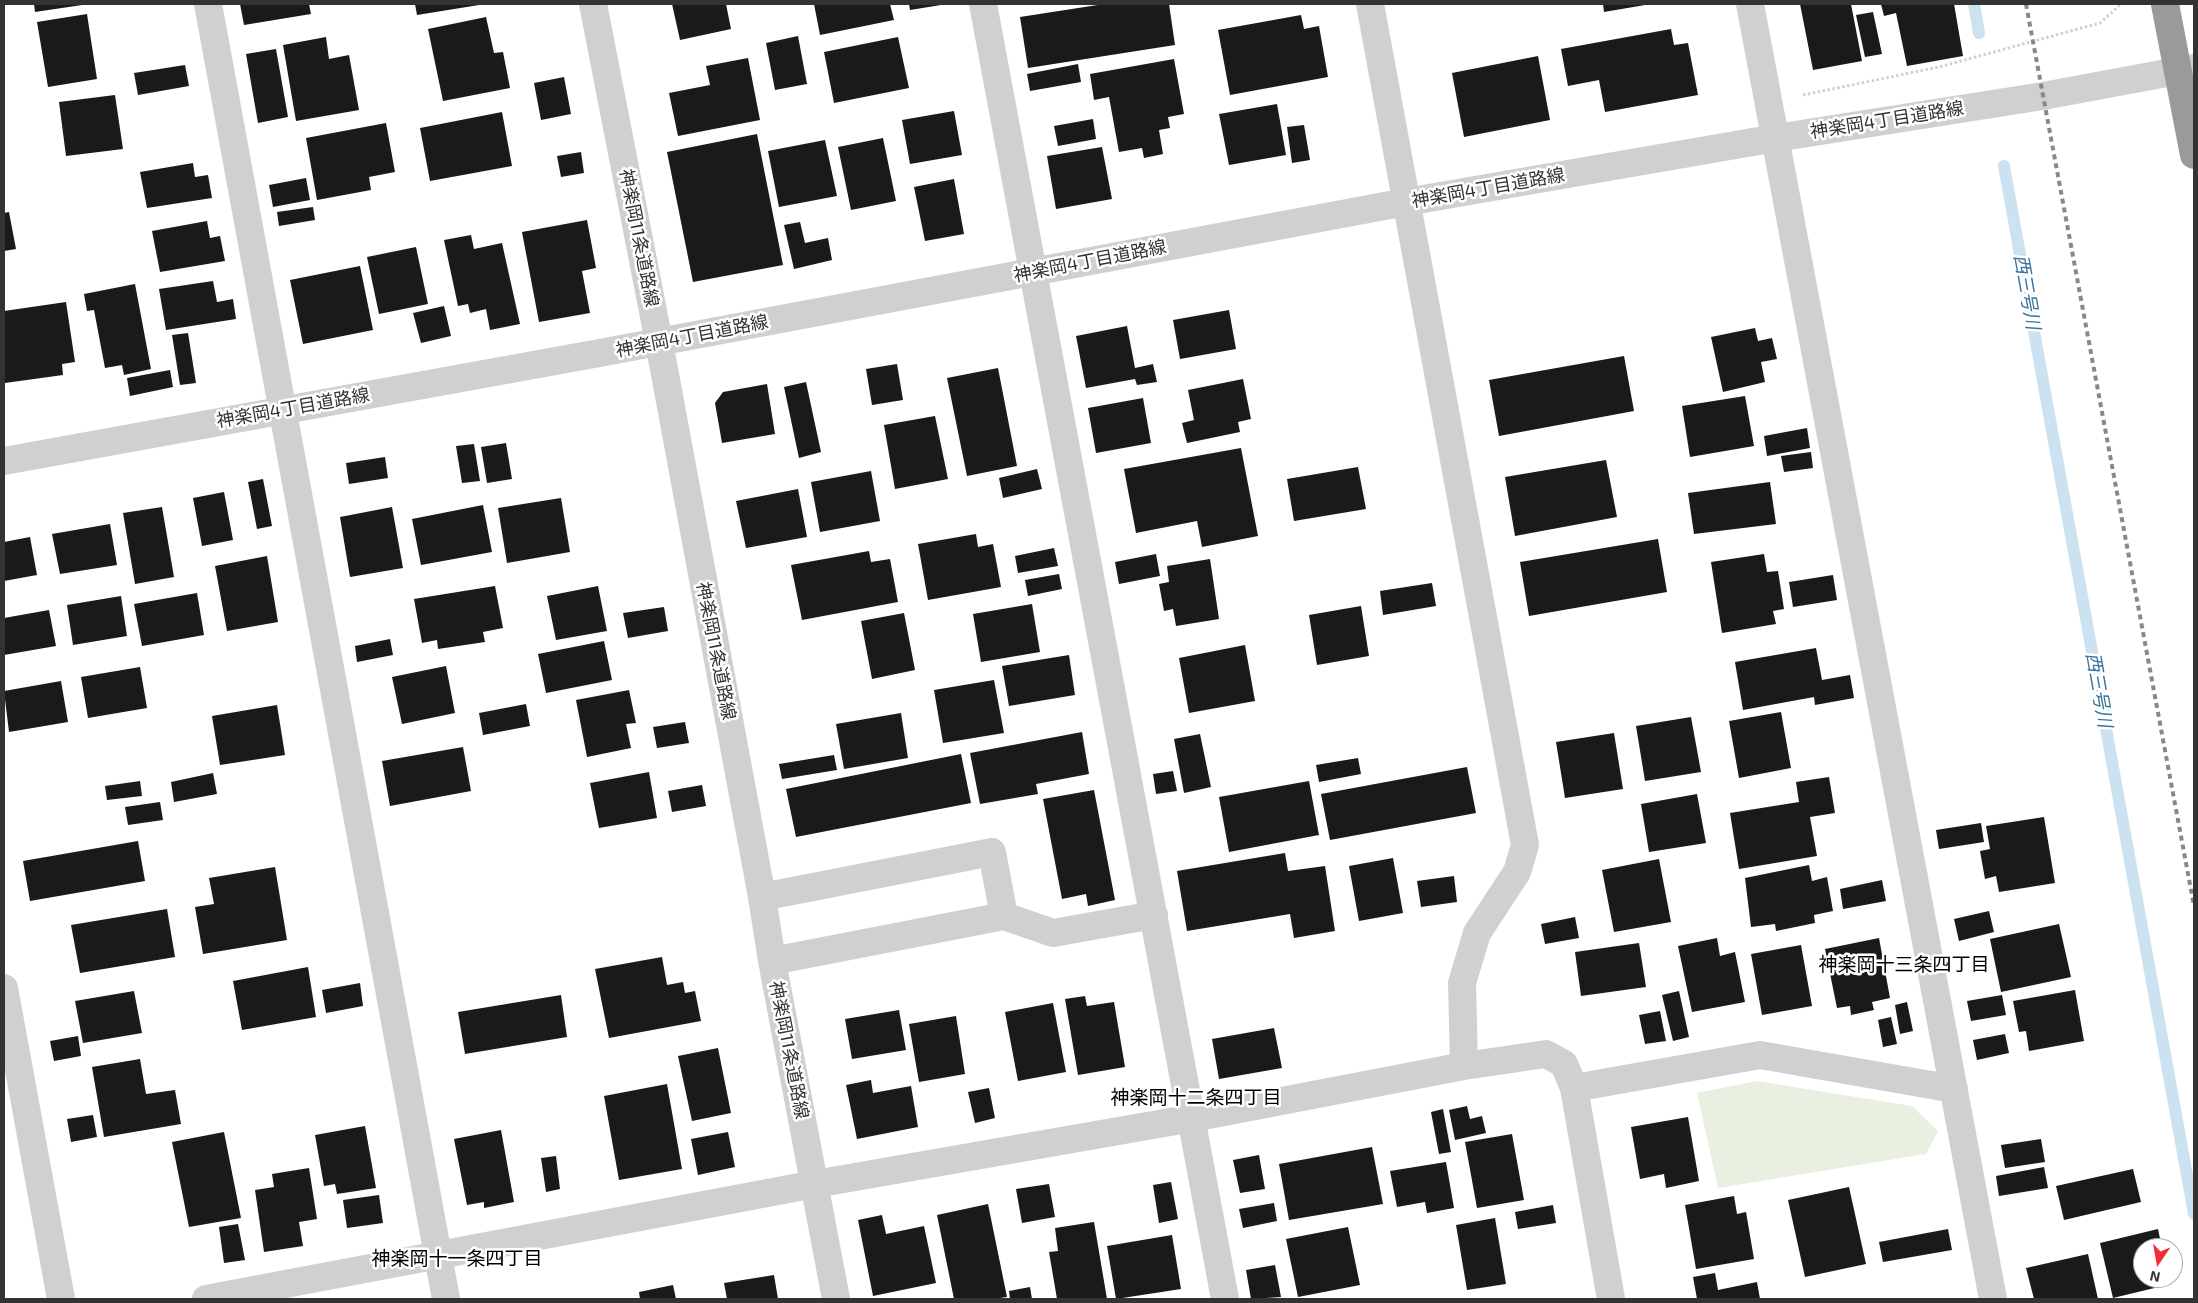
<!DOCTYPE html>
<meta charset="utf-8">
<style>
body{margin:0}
#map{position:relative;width:2198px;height:1303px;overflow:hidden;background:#fff;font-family:"Exo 2",sans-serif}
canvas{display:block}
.frame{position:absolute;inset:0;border:5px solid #333;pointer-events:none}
.north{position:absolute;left:2133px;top:1238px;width:50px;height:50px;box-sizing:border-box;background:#fff;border:1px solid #adadad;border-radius:50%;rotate:192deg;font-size:14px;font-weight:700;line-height:20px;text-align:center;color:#333}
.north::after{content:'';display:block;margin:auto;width:18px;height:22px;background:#f22d38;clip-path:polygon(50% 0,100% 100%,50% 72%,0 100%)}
</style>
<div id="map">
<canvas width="2198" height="1303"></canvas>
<div class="frame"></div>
<div class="north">N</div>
</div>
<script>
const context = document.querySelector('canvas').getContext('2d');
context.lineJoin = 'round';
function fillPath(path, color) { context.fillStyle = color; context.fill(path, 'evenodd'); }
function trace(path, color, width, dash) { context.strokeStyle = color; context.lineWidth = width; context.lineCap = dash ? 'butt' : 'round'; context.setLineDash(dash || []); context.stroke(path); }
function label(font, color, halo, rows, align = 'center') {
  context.font = font + ' "Exo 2","Noto Sans JP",sans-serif'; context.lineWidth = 5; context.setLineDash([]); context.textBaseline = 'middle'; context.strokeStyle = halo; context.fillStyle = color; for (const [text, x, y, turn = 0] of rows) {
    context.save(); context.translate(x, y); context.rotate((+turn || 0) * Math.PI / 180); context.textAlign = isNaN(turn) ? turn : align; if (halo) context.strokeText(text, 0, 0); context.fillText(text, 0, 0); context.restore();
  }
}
fillPath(new Path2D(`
 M1757,1081L1912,1106L1938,1131L1926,1154L1718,1188L1697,1093Z`), '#e9f0e1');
trace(new Path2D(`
 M1974,4L1979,33
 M2004,166L2194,1214`), '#cde2f0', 12);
fillPath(new Path2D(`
 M34,4H82V5L35,12Z
 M240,4H309L311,14L244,25Z
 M415,4H479V5L417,15Z
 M672,4H726L731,29L680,40Z
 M814,4H890L894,20L820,35Z
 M909,4H941V5L910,10Z
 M1104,4H1169L1175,45L1028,68L1020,17Z
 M1603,4H1644L1645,5L1604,12Z
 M1800,4H1851L1862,61L1813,70Z
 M1881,4H1954L1963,56L1907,66L1896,13L1884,16Z
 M1873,12L1882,54L1865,57L1856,15Z
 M87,14L97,79L48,87L37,22Z
 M1301,15L1304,29L1319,26L1328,77L1230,95L1218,30Z
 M486,17L494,53L503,52L510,88L443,101L428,29Z
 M1671,29L1674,45L1688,43L1698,95L1605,112L1599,80L1568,86L1561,49Z
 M798,36L807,84L775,90L766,43Z
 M326,37L329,59L349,55L359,110L296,121L283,45Z
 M898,37L909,88L834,103L824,52Z
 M276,49L288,117L258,123L246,54Z
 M1538,56L1550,120L1464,137L1452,73Z
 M748,58L760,120L678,136L669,93L710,85L706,66Z
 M1174,59L1184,114L1168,117L1170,128L1159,130L1163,154L1144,158L1142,148L1119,152L1109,97L1094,100L1090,74Z
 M1078,64L1081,82L1030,91L1027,74Z
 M185,65L189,86L138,95L134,73Z
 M564,77L571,114L541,120L534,83Z
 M115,95L123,149L66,156L59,102Z
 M1277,104L1286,155L1229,165L1219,114Z
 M954,111L962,155L910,164L902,120Z
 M502,112L512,166L430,181L420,128Z
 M1093,119L1096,139L1058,146L1054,126Z
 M386,123L395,172L369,177L371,190L317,200L306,138Z
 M1304,125L1310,160L1292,163L1287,127Z
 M757,134L783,265L693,282L667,152Z
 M883,138L896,201L851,210L838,147Z
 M825,140L837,196L779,207L768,151Z
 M1102,147L1112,199L1056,209L1047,156Z
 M581,152L584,173L561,177L557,156Z
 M193,163L195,177L208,175L212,198L147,208L140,172Z
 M306,178L310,200L273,207L269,185Z
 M954,179L964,234L925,241L914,187Z
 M313,207L315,220L279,226L277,212Z
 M9,212L16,249L4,251V213Z
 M587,220L596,268L582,271L590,313L539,322L522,232Z
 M207,221L210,238L220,236L225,261L160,272L152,231Z
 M800,222L805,243L828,238L832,260L794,269L784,225Z
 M471,235L474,249L502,243L520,324L490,330L486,309L470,313L468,304L458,306L444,240Z
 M416,247L428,304L379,314L367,257Z
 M360,266L373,330L303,344L290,280Z
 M213,281L217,302L233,299L236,319L166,330L159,289Z
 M135,284L151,369L124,375L122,365L105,368L94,310L87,311L84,294Z
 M66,302L75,362L62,364L63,375L5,383L4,311Z
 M444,306L451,336L421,343L413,313Z
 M1229,310L1236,349L1180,359L1173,320Z
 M1127,326L1135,368L1153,364L1157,382L1137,385L1135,379L1086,388L1076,336Z
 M1755,328L1758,341L1772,338L1777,359L1761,362L1765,382L1723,392L1711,337Z
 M188,333L196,383L180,385L172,335Z
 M1624,356L1634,411L1499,436L1489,380Z
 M897,364L903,400L872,405L866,369Z
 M998,368L1017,466L967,476L947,378Z
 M170,370L173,387L130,396L127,378Z
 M1243,379L1251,419L1238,422L1240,432L1187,443L1182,423L1194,420L1188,390Z
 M806,382L821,452L799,458L784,387Z
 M767,384L775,434L722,443L715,403L723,392Z
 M1745,396L1754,446L1690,457L1682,406Z
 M1143,398L1151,443L1096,453L1088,408Z
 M935,416L948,479L895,489L884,425Z
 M1807,428L1810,448L1767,456L1764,436Z
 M506,443L512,479L487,483L481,447Z
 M474,444L480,481L462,483L456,446Z
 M1241,448L1258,536L1202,547L1197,521L1136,533L1124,469Z
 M1811,452L1813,468L1784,472L1781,456Z
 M385,457L388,478L349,484L346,463Z
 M1606,460L1617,517L1515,536L1505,477Z
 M1358,467L1366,509L1294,521L1287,479Z
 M1037,469L1042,489L1003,498L999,478Z
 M871,471L880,521L820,532L811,482Z
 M263,479L272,526L257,529L248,482Z
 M1770,482L1776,524L1694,534L1688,493Z
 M798,489L807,537L746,548L736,501Z
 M224,492L233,540L202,546L193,498Z
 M561,498L570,552L507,563L498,508Z
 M483,505L492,552L421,565L412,519Z
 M162,507L174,577L135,584L123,513Z
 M392,507L403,568L350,577L340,517Z
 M110,524L117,565L60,574L52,534Z
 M976,534L978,547L993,544L1001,587L928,600L918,544Z
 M30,537L37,575L4,581V542Z
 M1658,539L1667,592L1529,616L1520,562Z
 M1054,548L1058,566L1018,573L1015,556Z
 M869,551L871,562L890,559L898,602L802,620L791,565Z
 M1156,554L1160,576L1119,584L1115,562Z
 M1764,554L1767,572L1778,571L1784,609L1773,611L1776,624L1722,633L1711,562Z
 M267,556L278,622L227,631L215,566Z
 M1210,559L1219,619L1176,626L1173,609L1164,611L1159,584L1169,582L1167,566Z
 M1059,574L1062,589L1028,596L1025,580Z
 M1833,575L1837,600L1793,607L1789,582Z
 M1432,583L1436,606L1383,615L1380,591Z
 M495,586L503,628L483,632L485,642L438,649L437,640L422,643L414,599Z
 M598,586L607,631L556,640L547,596Z
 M197,593L204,635L142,646L134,604Z
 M121,596L127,636L73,645L67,605Z
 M1032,604L1040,652L981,662L973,614Z
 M1361,606L1369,656L1317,665L1309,615Z
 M664,607L668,631L628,638L623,613Z
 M49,610L56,646L4,655V618Z
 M904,613L915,670L872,679L861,621Z
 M390,639L393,655L357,662L355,646Z
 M604,641L612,680L546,693L538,654Z
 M1245,645L1255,701L1189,713L1179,658Z
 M1816,648L1822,680L1850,675L1854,698L1815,705L1814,697L1743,710L1735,662Z
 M1069,655L1075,695L1009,706L1002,666Z
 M446,666L455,713L402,724L392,677Z
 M140,667L147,708L88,718L81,677Z
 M994,680L1004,733L943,743L934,690Z
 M61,681L68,722L9,732L4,691Z
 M629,690L636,723L626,724L631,748L587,757L576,700Z
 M526,704L530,726L483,735L479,713Z
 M277,705L285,755L220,765L212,716Z
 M1781,712L1791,768L1739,778L1729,721Z
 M901,713L908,758L844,769L836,724Z
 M1691,717L1701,772L1645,781L1636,726Z
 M685,722L689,743L657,748L653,727Z
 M1082,732L1089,774L1036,784L1038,794L980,804L970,753Z
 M1614,733L1623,789L1565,798L1556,742Z
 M1200,734L1211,787L1184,793L1174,739Z
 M463,747L471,791L390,806L382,761Z
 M961,754L971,803L796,837L786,789Z
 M834,755L837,770L782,779L779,764Z
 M1358,758L1361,774L1319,782L1316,765Z
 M1467,767L1476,813L1330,840L1321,794Z
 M1173,771L1177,791L1156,794L1153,774Z
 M649,772L657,818L599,828L590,783Z
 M213,773L217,794L174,802L171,782Z
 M1829,777L1835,813L1810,817L1817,856L1739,869L1730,813L1799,802L1796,782Z
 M140,781L142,796L107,800L105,786Z
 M1309,781L1319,835L1229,852L1219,797Z
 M702,785L706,806L672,812L668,791Z
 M1094,790L1115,900L1088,906L1086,894L1062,899L1043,799Z
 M1697,794L1706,843L1649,852L1641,804Z
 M160,802L163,820L128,825L125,807Z
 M2044,817L2055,883L1999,892L1996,876L1985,879L1980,851L1990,849L1986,826Z
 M1981,823L1984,842L1939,849L1936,830Z
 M138,841L145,881L30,901L23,861Z
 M1285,853L1288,871L1325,866L1335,931L1294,938L1290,914L1187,931L1177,871Z
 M1393,858L1403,913L1359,921L1349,866Z
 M1659,859L1671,922L1614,932L1602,870Z
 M1809,865L1812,881L1827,877L1833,911L1814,915L1815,923L1776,931L1775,924L1751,927L1745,878Z
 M275,867L287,940L203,954L195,907L214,904L209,878Z
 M1454,876L1457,902L1421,907L1417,881Z
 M1882,880L1886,901L1843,909L1840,889Z
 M167,909L175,957L80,973L71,925Z
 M1989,911L1994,932L1959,941L1954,919Z
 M1575,917L1579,938L1545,944L1541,924Z
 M2059,924L2071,977L2001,992L1990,939Z
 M1717,938L1720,956L1735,952L1745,1002L1692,1012L1678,946Z
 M1879,938L1890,998L1872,1002L1874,1010L1851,1015L1850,1006L1837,1008L1825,949Z
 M1639,943L1646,987L1581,996L1575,952Z
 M1801,945L1812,1006L1762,1015L1751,954Z
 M662,957L667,985L683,982L685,993L695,991L701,1021L609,1038L595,969Z
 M308,967L316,1017L242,1030L233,981Z
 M360,983L363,1006L326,1013L322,990Z
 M2075,990L2084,1041L2029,1051L2026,1031L2019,1032L2013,1001Z
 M134,991L142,1033L83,1043L75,1001Z
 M1679,991L1689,1037L1673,1041L1662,995Z
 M561,995L567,1037L465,1054L458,1012Z
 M2002,995L2006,1015L1971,1021L1967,1001Z
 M1085,996L1087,1006L1114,1002L1125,1067L1078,1075L1065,999Z
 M1907,1002L1913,1031L1900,1034L1895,1005Z
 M1053,1003L1066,1072L1018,1081L1005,1012Z
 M899,1010L906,1050L852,1059L845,1019Z
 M1660,1011L1666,1041L1645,1044L1639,1015Z
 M956,1016L965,1074L919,1082L909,1024Z
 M1891,1017L1897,1044L1883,1047L1878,1020Z
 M1274,1028L1282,1068L1219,1079L1212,1039Z
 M2005,1034L2009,1053L1977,1060L1973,1040Z
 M78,1036L81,1056L54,1061L50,1041Z
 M718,1048L731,1113L692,1121L678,1056Z
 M140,1059L146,1094L175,1090L181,1124L104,1137L92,1067Z
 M871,1080L873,1093L911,1086L918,1127L857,1139L846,1085Z
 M667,1084L682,1169L619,1180L604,1096Z
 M989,1088L995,1118L975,1123L968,1092Z
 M1467,1106L1470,1119L1482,1116L1486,1133L1455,1140L1449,1110Z
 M1443,1109L1451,1152L1439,1154L1431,1112Z
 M93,1115L97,1137L71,1142L67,1119Z
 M1688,1117L1699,1181L1666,1188L1664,1174L1640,1179L1631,1127Z
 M365,1126L376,1188L337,1194L335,1184L324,1186L315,1135Z
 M501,1130L514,1202L484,1208V1202L467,1205L454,1139Z
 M224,1132L241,1218L189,1227L172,1142Z
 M728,1132L735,1167L698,1175L691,1139Z
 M1512,1134L1524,1200L1477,1208L1465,1142Z
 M2041,1139L2045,1162L2005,1168L2001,1145Z
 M1372,1147L1383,1204L1289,1220L1279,1164Z
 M1259,1155L1265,1189L1240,1193L1233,1160Z
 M556,1156L560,1189L546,1192L541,1158Z
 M1446,1162L1454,1208L1427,1213L1425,1202L1397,1207L1390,1171Z
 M2044,1167L2048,1188L1999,1196L1996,1176Z
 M309,1168L317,1219L299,1222L303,1246L264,1252L255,1190L274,1187L272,1174Z
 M2133,1169L2141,1202L2064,1220L2056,1186Z
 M1171,1182L1178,1219L1159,1223L1153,1185Z
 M1049,1184L1055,1217L1022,1223L1016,1189Z
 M1849,1187L1866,1264L1805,1277L1788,1200Z
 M379,1195L383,1223L347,1228L343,1200Z
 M1734,1196L1737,1214L1746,1212L1754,1259L1696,1269L1685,1205Z
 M1274,1203L1277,1221L1243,1228L1239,1209Z
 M988,1204L1007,1297L993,1299H954L937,1215Z
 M1553,1205L1556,1223L1518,1229L1515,1212Z
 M882,1215L886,1234L924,1226L936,1283L873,1296L858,1220Z
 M1495,1218L1506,1284L1467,1290L1456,1225Z
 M1094,1222L1107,1299H1057L1049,1252L1058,1251L1055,1228Z
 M238,1224L245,1260L224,1263L219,1227Z
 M1348,1227L1360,1285L1298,1297L1286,1239Z
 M1948,1229L1952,1250L1883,1262L1879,1242Z
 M2158,1229L2162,1248H2143V1278H2169L2171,1284L2113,1298L2100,1243Z
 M1172,1235L1181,1289L1116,1299L1107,1246Z
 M2088,1254L2098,1299H2034L2026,1268Z
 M1275,1265L1281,1297L1251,1299L1246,1270Z
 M1715,1273L1718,1290L1757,1282L1760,1299H1697L1693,1277Z
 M774,1275L778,1299H727L724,1283Z
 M673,1285L676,1299H640L639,1292Z
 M1030,1287L1032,1299H1010L1009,1291Z`), '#1a1a1a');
trace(new Path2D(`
 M1803,95L1939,67L2100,23L2121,4`), '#d0d0d0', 3, [2.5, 2.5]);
trace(new Path2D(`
 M208,4L446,1299
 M593,4L659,342L762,897L772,961L836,1299
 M983,4L1225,1299
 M1370,4L1525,845L1517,872L1477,933L1462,983L1464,1066L1546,1054L1564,1064L1574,1088L1760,1055L1954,1089
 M1750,4L1993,1299
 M4,461L594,354L1406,202L1776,138L2043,96L2194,68
 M762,897L992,852L1004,916L772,961
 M1004,916L1053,933L1154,915
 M4,988L61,1299
 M1574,1088L1611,1299
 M206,1299L815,1184L1193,1118L1464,1066`), '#d0d0d0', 28);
trace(new Path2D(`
 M2165,4L2194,155`), '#9a9a9a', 28);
trace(new Path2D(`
 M2026,4L2194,906`), '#888', 4, [5, 4]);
label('18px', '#333', '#fff', [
 ["神楽岡4丁目道路線",1887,120,-9],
 ["神楽岡4丁目道路線",1488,188,-10],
 ["神楽岡11条道路線",639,238,79],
 ["神楽岡4丁目道路線",1090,261,-11],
 ["神楽岡4丁目道路線",692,336,-11],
 ["神楽岡4丁目道路線",293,408,-10],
 ["神楽岡11条道路線",716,651,79],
 ["神楽岡11条道路線",789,1050,79]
]);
label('italic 19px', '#39749d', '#fff', [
 ["西三号川",2027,292,80],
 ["西三号川",2099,690,80]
]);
label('19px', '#000', '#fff', [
 ["神楽岡十三条四丁目",1904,965],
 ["神楽岡十二条四丁目",1196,1098],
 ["神楽岡十一条四丁目",457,1259]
]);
</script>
